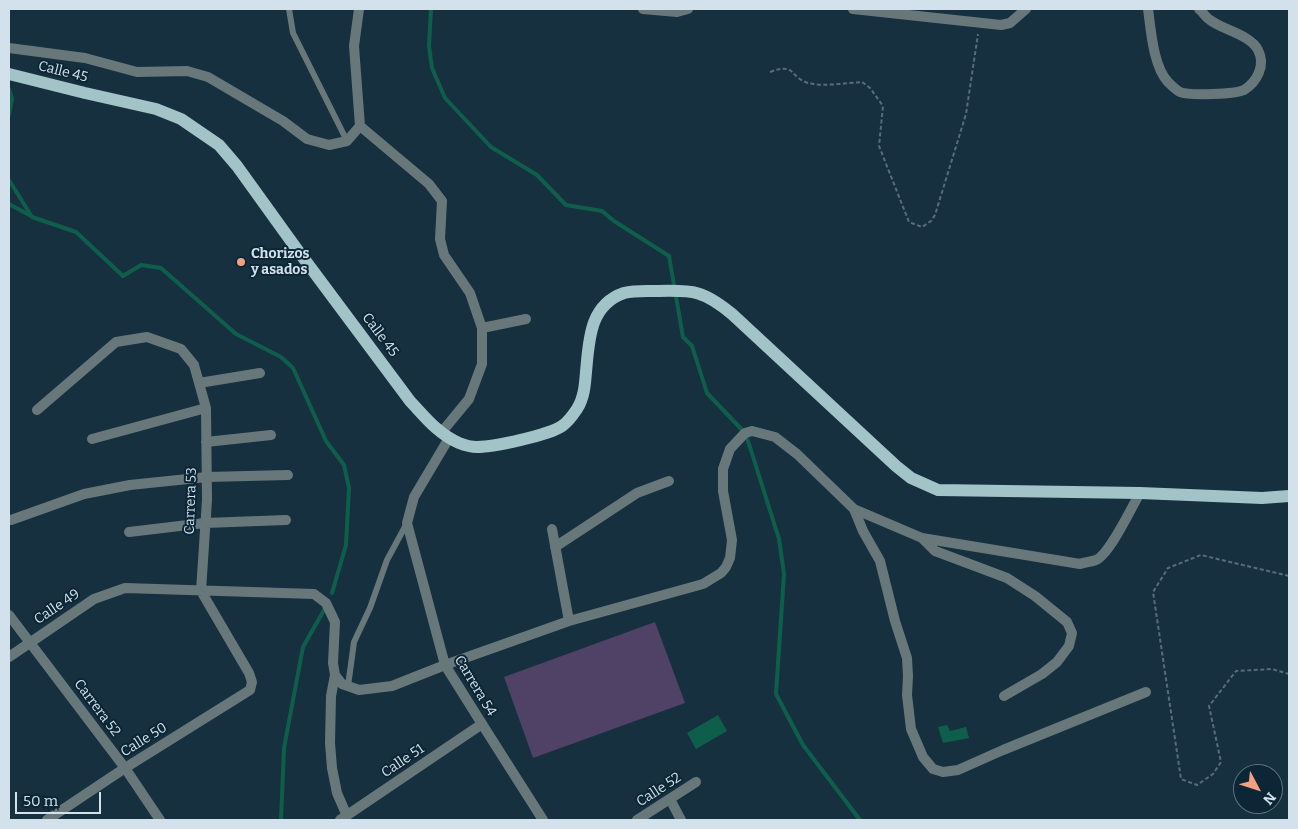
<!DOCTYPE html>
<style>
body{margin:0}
#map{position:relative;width:1298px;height:829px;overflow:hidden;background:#163040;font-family:Bitter,serif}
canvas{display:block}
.frame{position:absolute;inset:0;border:10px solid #d2e1ec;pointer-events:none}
.north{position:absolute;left:1233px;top:764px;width:50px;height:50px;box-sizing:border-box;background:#0c2635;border:1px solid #5b717e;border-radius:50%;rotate:130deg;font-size:14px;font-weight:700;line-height:20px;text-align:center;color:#d2e1ec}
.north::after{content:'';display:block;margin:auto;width:18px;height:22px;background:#f39f84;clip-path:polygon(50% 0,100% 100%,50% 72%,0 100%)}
.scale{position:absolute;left:15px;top:792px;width:86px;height:22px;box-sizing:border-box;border:2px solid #d2e1ec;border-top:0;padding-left:6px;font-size:15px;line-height:18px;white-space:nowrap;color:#d2e1ec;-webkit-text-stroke:4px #0c2635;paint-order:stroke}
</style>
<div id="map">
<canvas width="1298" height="829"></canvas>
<div class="frame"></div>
<div class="north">N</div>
<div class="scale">50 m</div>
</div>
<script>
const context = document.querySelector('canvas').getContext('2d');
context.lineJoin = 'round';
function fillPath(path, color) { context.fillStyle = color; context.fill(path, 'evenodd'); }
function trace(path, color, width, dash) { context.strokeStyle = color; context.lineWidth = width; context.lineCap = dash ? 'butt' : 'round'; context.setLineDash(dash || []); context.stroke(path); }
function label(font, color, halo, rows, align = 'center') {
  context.font = font + ' Bitter,serif'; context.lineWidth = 4; context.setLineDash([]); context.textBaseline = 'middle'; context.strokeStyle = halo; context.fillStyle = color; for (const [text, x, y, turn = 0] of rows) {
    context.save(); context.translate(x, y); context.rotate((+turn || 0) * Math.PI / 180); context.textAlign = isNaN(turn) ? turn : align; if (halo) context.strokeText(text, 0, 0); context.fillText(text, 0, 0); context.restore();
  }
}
fillPath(new Path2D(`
 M655,622L685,703L533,758L504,677Z`), '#504167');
fillPath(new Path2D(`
 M718,715L727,731L696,749L687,733Z
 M947,725L950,731L966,727L969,738L943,743L938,727Z`), '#0f5e4c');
trace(new Path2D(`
 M431,9L429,46L432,68L445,98L491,147L537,175L566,205L602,211L614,221L669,256L683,337L692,346L707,393L745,433L750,447L779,539L784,574L776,694L803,745L860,820
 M9,89L12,99L9,115
 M9,180L32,217L76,232L123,276L141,265L161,268L236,334L281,357L293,368L326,441L344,465L349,488L346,545L332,593
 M9,204L31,216
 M281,820L284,748L303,647L324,610`), '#0f5e4c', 4);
trace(new Path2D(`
 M770,72C796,62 789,77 808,83C822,87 846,83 862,82L870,88L883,106L879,146L909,222L922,227L931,221L935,215L966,114L978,34
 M1289,576L1201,555L1168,568L1153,592L1181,779L1197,785L1213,774L1221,762L1209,706L1236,671L1272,669L1289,674`), '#576d7b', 2, [4, 2.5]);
trace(new Path2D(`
 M289,9L293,33L347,141
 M348,686L354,642L370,608L387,560L407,523`), '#68787a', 6);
trace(new Path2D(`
 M643,9L677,12L688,9
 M853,9L1001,25L1010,23L1026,9
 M1148,9C1151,30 1153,66 1168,82C1171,85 1176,90 1180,92C1189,96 1236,94 1244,90C1257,82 1266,65 1258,50C1251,35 1223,30 1210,20C1206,18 1203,12 1199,9
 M9,48L85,58L137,72L187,71L208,77L283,121L307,139L329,145L347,141L360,126L354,46L359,9
 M360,126L429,184L442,201L440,239L444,255L470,293L482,328
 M199,383L260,373
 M37,410L116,342L147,337L181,349L194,365L206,408L207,500L201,591L249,673L252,682L250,690L125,768L47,820
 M441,433L469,399L482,364V328L526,319
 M92,439L206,408
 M206,442L271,435
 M854,509L863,531L880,561L895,621L907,658L908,676L907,695L911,729L923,757L933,769L943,772L958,770L1003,750L1146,692
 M11,520L84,494L130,485L207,477L288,475
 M552,529L569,621
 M129,532L205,523L286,520
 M922,538L1080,564C1085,562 1091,562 1096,560C1110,554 1131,508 1140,493
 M555,547L637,493L669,481
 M9,615L125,768L160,820
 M9,657L94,599L125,588L314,594L326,603L335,622L333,663L335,675L331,696L330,743L332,768L337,793L347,816
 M335,675L342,684L359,690L392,686L445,665L569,621L703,584L721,573L726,567L730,558L732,540L723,491V469L730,449L745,433L752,431L775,437L797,454L854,509L922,538L935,551L1007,578L1035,596L1067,622L1072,633L1069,646L1057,662L1042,674L1004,696
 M482,724L543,820
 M670,799L681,820
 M637,820L696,782`), '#68787a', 10);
trace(new Path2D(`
 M340,820L482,724L445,665L407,523L414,497L449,438`), '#68787a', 10);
trace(new Path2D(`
 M9,74L85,93L156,109L181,119L219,145L237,166L296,248L410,401C425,417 438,434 459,443C464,445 472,447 477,447C494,447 549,435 562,426C568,422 573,415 577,409C584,398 585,385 586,372C589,341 589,305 624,293C635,290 647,291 659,291C694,290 704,291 732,314L896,466L911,478L938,490L1140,493L1262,498L1289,496`), '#a2c3c7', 12);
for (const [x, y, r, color] of [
 [241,262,5,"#f39f84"]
]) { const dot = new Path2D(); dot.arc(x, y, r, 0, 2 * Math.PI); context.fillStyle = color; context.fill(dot); trace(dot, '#0c2635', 2); }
label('14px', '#d2e1ec', '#0c2635', [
 ["Calle 45",63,72,14],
 ["Calle 45",380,335,53],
 ["Carrera 53",191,501,-88],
 ["Calle 49",57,607,-34],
 ["Carrera 54",475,686,59],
 ["Carrera 52",97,708,53],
 ["Calle 50",144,740,-32],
 ["Calle 51",403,761,-34],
 ["Calle 52",659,790,-33]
]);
label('bold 14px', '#d2e1ec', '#0c2635', [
 ["Chorizos",251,254],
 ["y asados",251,270]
], 'left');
</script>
